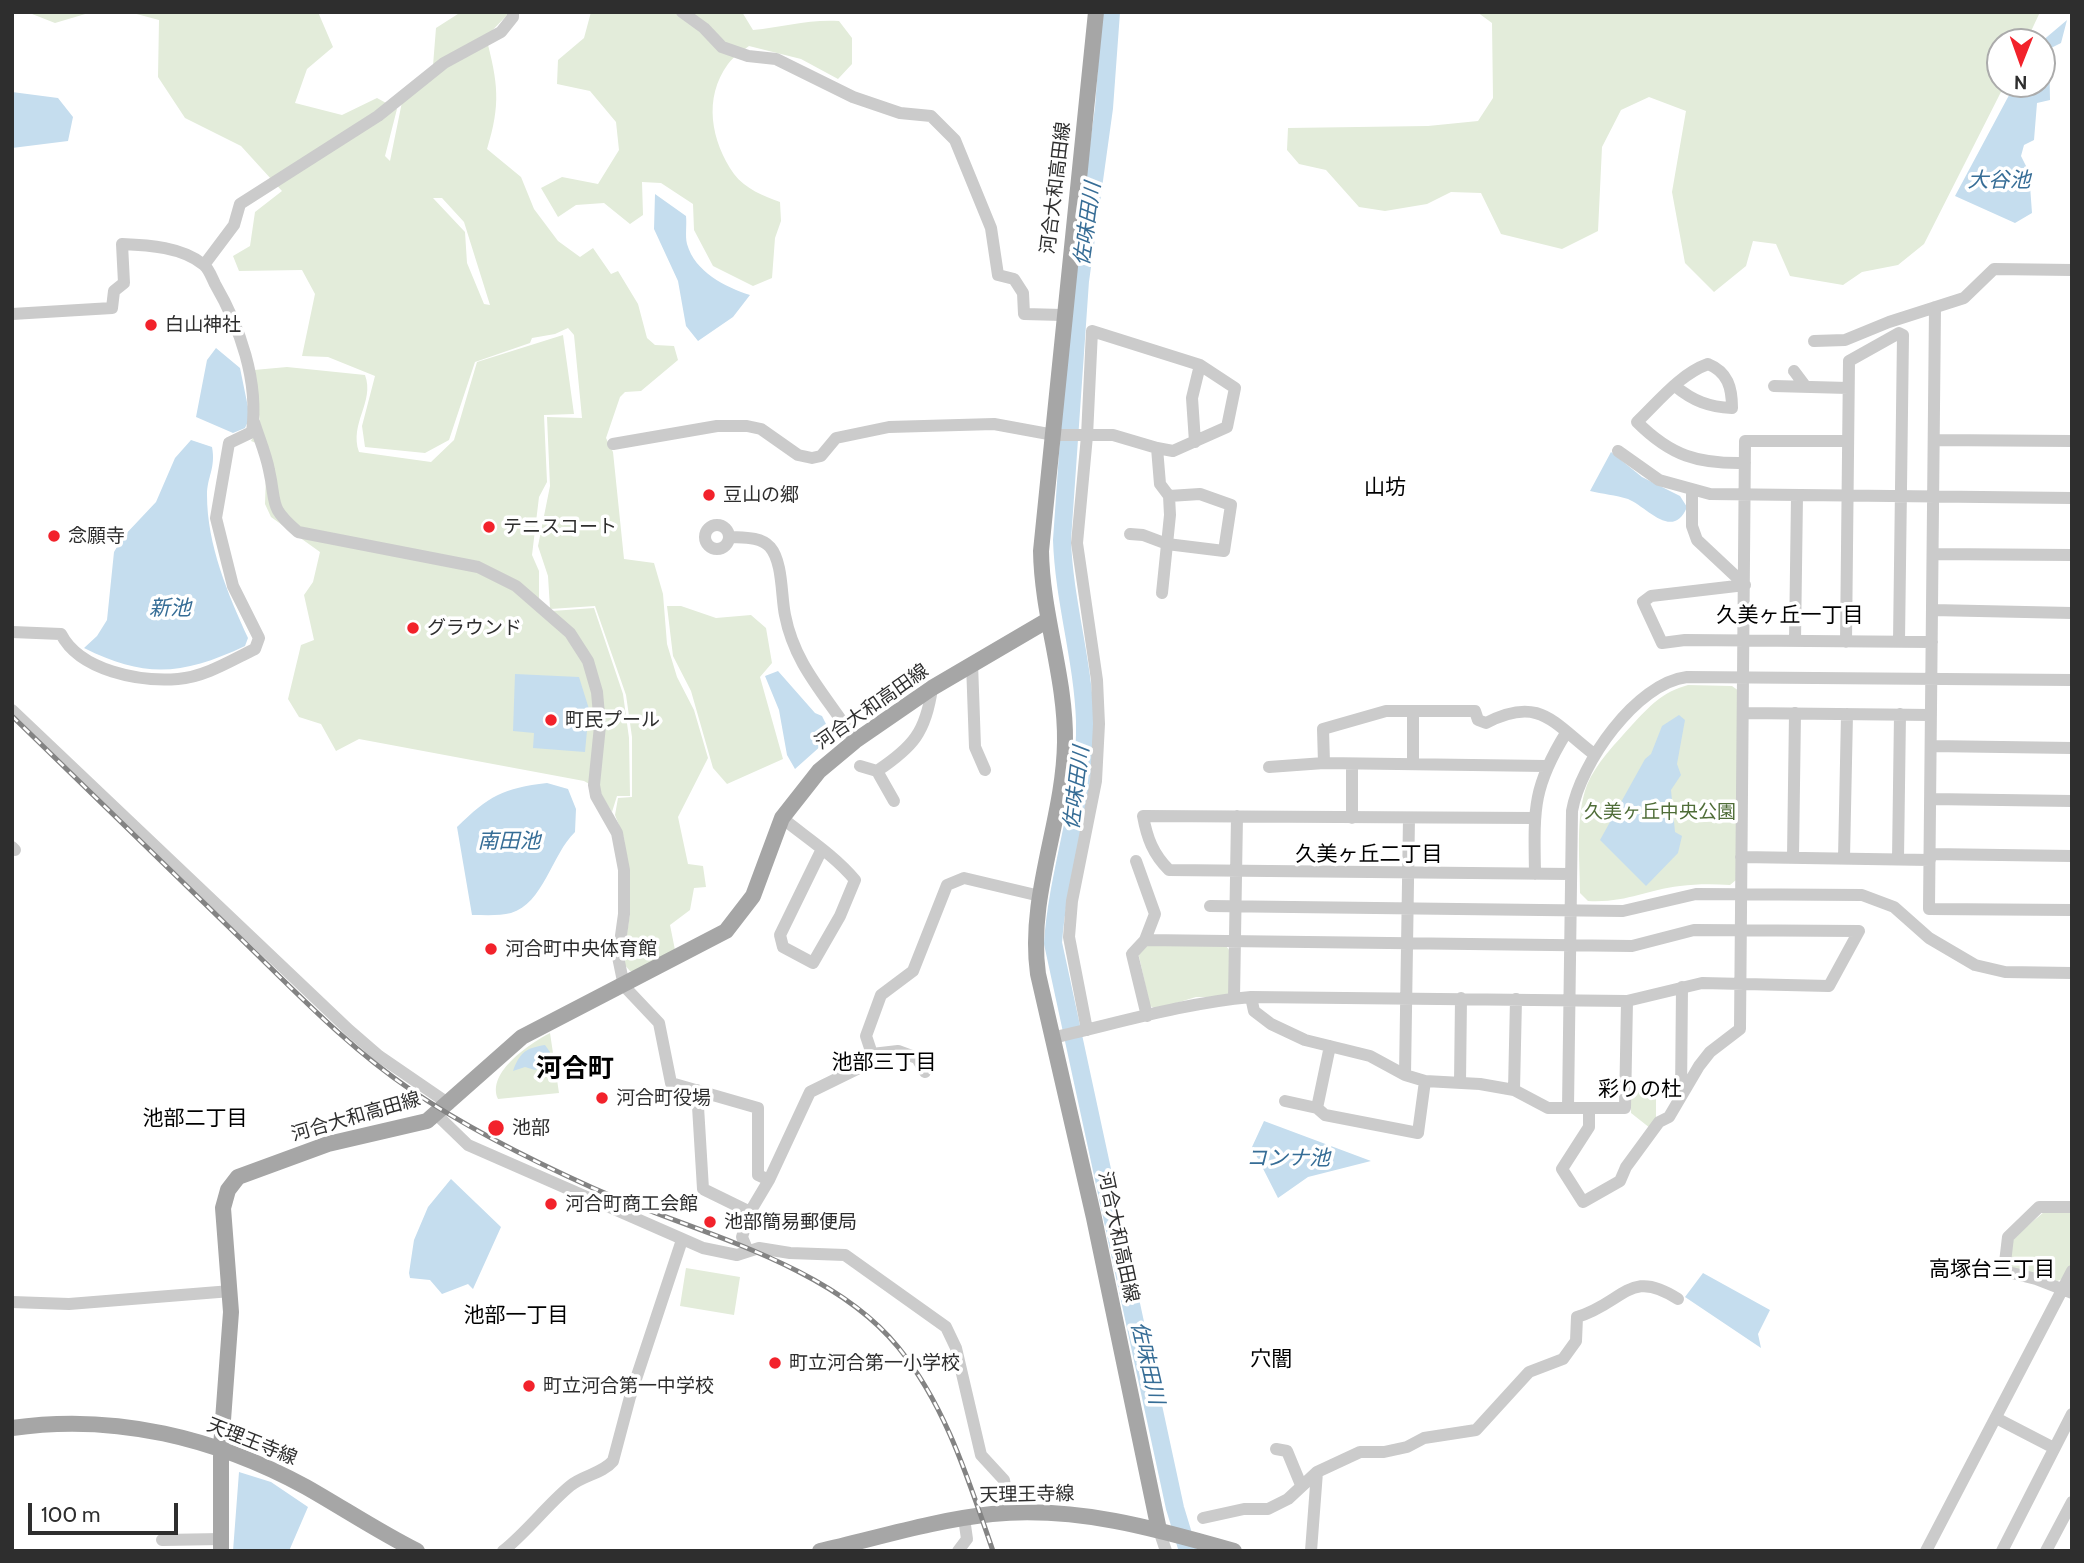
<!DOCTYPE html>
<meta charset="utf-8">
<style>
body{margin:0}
#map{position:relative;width:2084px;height:1563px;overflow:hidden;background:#fff;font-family:Cabin,sans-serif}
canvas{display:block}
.frame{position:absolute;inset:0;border:14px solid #2e2e2e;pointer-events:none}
.north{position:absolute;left:1986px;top:28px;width:70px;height:70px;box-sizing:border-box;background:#fff;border:2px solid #ababab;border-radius:50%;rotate:181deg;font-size:19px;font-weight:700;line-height:28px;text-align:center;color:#2e2e2e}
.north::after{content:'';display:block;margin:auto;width:24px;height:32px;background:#f2222b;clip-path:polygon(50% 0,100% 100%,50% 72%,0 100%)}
.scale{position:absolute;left:28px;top:1503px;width:150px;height:32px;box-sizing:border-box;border:4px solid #2e2e2e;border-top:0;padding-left:9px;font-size:21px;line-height:24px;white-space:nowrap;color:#2e2e2e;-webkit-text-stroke:5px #fff;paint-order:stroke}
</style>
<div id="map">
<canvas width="2084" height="1563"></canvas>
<div class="frame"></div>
<div class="north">N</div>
<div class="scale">100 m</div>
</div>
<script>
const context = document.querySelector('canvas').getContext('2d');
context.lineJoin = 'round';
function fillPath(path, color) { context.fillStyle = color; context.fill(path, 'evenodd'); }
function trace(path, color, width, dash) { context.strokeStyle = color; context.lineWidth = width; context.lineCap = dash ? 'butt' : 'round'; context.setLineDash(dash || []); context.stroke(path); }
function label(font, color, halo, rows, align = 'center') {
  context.font = font + ' Cabin,"Noto Sans JP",sans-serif'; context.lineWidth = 7; context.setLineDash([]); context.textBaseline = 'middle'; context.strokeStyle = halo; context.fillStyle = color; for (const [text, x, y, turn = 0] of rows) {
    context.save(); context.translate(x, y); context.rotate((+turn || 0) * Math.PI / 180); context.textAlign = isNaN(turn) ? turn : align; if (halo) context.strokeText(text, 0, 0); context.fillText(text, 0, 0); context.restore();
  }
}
fillPath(new Path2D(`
 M27,12H92L55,23Z
 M129,12H318L333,47L307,69L295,103L342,115L377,98L397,109L385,156L390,161L402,102L432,78L436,28L461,12H510L486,37C498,83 501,104 487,149L521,177L534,209L558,241L580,257L593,248L611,274L618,271L638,304L647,338L655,345L674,346L678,360L641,391L625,392L620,397L606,438L613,452L624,559L654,563L663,594L667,644L677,677L694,710L708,758L678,817L688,864L703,866L706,887L694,888L690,910L670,925L676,955L641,972L630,971L623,963L630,913L624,838L615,815L618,798L632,797V737L626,695L595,606L550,609L552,611L594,608L623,694L629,738L630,796H617L612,812L598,789L584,781L359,739L336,751L321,724L299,717L288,699L301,645L314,640L304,595L313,582L320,552L271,517L265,504L266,476L256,443L251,441L260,424L254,370L287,367L365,375C375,402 349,423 359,452L431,462L454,440L477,362L563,335L574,414L544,415L547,482L539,497L532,555L539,571V600L550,608L548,576L538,546L550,486L547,417L582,418L574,335L568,328L555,334L532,338L530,343L475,362L449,440L425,453L365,447L362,426L375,376L328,357L302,356L315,294L302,270L239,271L233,256L250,246L255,212L282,191L241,146L185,118L158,77L159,20ZM433,198H442L464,222L490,305L484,304L467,263L465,232Z
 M591,12H742L753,30C782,27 810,19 839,21L852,38V64L838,79L801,59L749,46C742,51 733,57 728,64C703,98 711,141 734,174C745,189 764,196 780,202L781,221L775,238L772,278L753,286L713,266L694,230L693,204L661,183L642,182L643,215L630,224L604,203L576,205L558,217L541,188L562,177L598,184L619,150L616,122L590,91L557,84L558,60L584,38Z
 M1477,12H2040L2026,42H2000V84H2005L1924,244L1898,265L1862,272L1843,285L1790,276L1776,244L1753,241L1746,266L1714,292L1685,263L1672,192L1686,111L1649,97L1621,110L1602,147L1598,231L1562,249L1501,234L1481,193L1451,192L1427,204L1385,211L1359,207L1326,170L1299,164L1287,150L1288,128L1428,126L1478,121L1493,98L1492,23Z
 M667,606H681L716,618L751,615L766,628L772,663L760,677L783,759L727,784L713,768L691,691L673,656Z
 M1688,685L1732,686L1739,691L1736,880L1730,885C1713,884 1696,884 1680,886C1645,890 1627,903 1588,901L1580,893C1580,859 1575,817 1587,785C1596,763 1616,743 1632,725C1650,706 1662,692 1688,685Z
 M1143,946H1226L1230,951V992L1224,997H1196L1156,1009L1150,1006L1138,952Z
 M550,1033L559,1093L498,1099C486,1072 531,1043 550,1033Z
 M1631,1084L1656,1085V1120L1650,1128L1631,1113Z
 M2044,1212H2072V1262L2063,1279L2057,1281L2013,1268L2009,1264L2013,1238Z
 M686,1268L740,1277L734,1315L680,1306Z`), '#e3ecda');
fillPath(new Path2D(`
 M2067,20L2061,43L2049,49L2050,100L2037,103L2034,140L2024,145L2021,156L2029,172L2032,213L2015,223L1955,196L2015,84H2042L2041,42Z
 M12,92L58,98L73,117L68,141L12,148Z
 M655,194L686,216C687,224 685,236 687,244C695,272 725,287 750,295L733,317L698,341L686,326L678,281L654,229Z
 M216,348L240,368L250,417L245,428L233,433L196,417L207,360Z
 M191,440L212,447C216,468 207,477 207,495C207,545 228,594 248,638L245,646C183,675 146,679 84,648L97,636L107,620L114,552L123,537L156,502L175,458Z
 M1611,452L1642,477L1680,496L1687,507C1673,541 1647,507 1628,499C1616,495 1602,494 1590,491Z
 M778,671L815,713L822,716L832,736L795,769L787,755L779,710L765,676Z
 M515,674L579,677L589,709L585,752L533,748L534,733L513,731Z
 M1679,715L1685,720L1677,764L1681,775L1671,790L1675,832L1682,836L1678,853L1646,886L1600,840L1645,759L1651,754L1662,726Z
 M547,783L568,789L576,809L575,832C552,854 543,904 511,913C500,916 485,915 472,915L457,827C489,796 503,788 547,783Z
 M545,1045L550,1052L549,1064L535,1070L525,1067L513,1071C520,1052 526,1048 545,1045Z
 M1264,1121L1371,1161L1308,1177L1278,1198L1252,1147Z
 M451,1179L501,1227L473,1289L468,1284L442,1294L430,1280L410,1278L409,1273L414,1240L428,1207Z
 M1703,1273L1770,1310L1758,1334L1761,1348L1685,1297Z
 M239,1472L271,1482L308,1507L289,1551H233Z`), '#c5ddee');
trace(new Path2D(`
 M1111,12L1104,108L1080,281L1062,540C1064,601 1083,660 1085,721C1087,796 1058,868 1053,943L1175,1508L1188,1551`), '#c5ddee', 18);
trace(new Path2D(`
 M682,12L704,28L722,47L748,56L776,59L853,97L900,113L931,116L955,140L991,228L998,275L1014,279L1023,293L1024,314L1063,315
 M204,265L234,225L240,204L378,116L444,63L501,32L513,17V12
 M1935,307L1929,909L2072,910
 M12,314L112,308L114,291L124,283L122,244C148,245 183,247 204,265C209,269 212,278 215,284C240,327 259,381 252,432L229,443L216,518L233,586L259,638L255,649C232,660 205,677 178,679C140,682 80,671 61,634L12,632
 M1814,341L1845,340L1889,322L1964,298L1994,269L2072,270
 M1794,371L1806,387
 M1675,386C1693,401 1709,407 1732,408C1732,388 1728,372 1708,364C1680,374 1658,402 1637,422C1671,456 1698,464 1745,463
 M1774,386L1848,388
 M254,422C259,438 266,454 269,470C277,505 268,506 298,532L478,567L516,586L570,633L588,661L597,692L600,726L594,785L596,796L617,833L624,870V914L618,957L624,986L659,1023L671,1083L758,1108V1175L769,1180
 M1934,440L2072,441
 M1195,442L1192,398L1200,365
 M613,444L717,426H747L761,429L798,455L812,458L821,456L836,438L889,427L994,424L1054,435H1113L1157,448L1160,484L1169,496L1170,515L1162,593
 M1618,451L1659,480L1710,494L2072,498
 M1692,491V526L1697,540L1745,585
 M705 537a12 12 0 1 1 24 0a12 12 0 1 1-24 0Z
 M1130,534L1143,535L1167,544L1224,551L1231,505L1200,494L1169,496
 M729,537C741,538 760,536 770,547C783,562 781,596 785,615C795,667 828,697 855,741
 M1933,554L2072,555
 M1745,585L1651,596L1643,602L1662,643L1685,640L1932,642
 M1932,610L2072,613
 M1795,641L1797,496
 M1846,642L1849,361L1899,333L1903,335L1899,641
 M972,663L975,747L985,770
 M12,710L349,1030L379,1056L449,1104
 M1413,711V764
 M1744,713L1931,715
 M1931,746L2072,748
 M860,766L877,771
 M1546,766L1324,763L1323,729L1386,711H1475L1478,720L1486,723C1540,695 1553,723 1595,755
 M1269,767L1324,763
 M1931,799L2072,801
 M894,801L877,771C913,747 926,732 932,688
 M782,818C807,838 835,856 855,880L840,916L813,963L783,947L780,935L822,849
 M1352,818V764
 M1534,818L1143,816C1147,838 1153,854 1169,870L1571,874
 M12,847L15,850
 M1930,854L2072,856
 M1741,857L1930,860
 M1793,857L1795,713
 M1844,858L1847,714
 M1898,859L1900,714
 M1136,861L1155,914L1145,940
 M1535,874C1534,810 1532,788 1566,733
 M1210,906L1623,911L1696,894L1862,895L1894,907L1929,938L1975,965L2005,972L2072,973
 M1251,997L1254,1011L1271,1024L1305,1040L1370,1056L1405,1075L1425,1081L1480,1084L1514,1090L1548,1108H1625L1627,1001
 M1234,998L1237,816
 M1087,1030L1069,937L1072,901L1096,781L1099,724L1097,680L1077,543L1087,436L1092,331L1200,365L1235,388L1227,427L1173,451L1157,448
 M1052,1038C1118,1023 1184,1003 1251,997L1627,1001L1702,983L1829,986L1859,931L1694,930L1632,946L1145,940L1132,954L1147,1016
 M1330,1046L1317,1108L1325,1115L1418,1133L1425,1081
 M872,1054L898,1051L917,1058L925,1072
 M1405,1075L1409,818
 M1460,1083L1461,998
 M697,1090L703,1189L750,1212
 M1514,1090L1516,999
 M1681,1095L1682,987
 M1285,1101L1317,1108
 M1568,1108L1572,811C1580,764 1636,683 1687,677L2072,680
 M1589,1108V1127L1562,1169L1583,1202L1620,1181L1626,1167L1659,1122L1669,1117L1699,1066L1710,1052L1740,1029L1745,441H1847
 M437,1115L468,1145L703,1248L737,1255L759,1248L790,1253L845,1255L946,1327L956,1348L981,1455L1004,1480L1010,1513
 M2072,1207H2039L2008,1237L2004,1271L2036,1279L2072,1293
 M747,1249L742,1237L750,1212L769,1180L810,1092L865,1065L872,1054L866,1036L881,995L913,971L947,885L964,878L1040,896
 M12,1302L69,1304L231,1291
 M1996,1418L2054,1448
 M1276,1449L1287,1451L1301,1485
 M1203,1518L1244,1509H1268L1288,1499L1317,1472L1360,1452H1384L1407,1447L1424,1438L1476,1430L1529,1372L1563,1359L1576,1341L1577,1317C1624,1303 1629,1267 1678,1299
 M1159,1530L1166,1551
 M162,1540L222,1539
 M503,1551C528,1531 546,1506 570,1486C583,1475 602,1474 613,1461L630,1397L682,1240
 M958,1551L967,1539L964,1518
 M1311,1551L1317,1472
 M1926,1551L2072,1271
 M2002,1551L2072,1414
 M2046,1551L2072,1502`), '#cbcbcb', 12);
trace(new Path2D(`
 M1096,12L1041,551C1042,616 1066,678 1065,742C1064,820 1027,896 1038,974L1094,1218L1159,1530
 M12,1428C115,1413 216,1438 306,1487C343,1508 379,1532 417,1551
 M221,1551V1447L231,1312L223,1208L228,1190L238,1177L328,1144L427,1121L522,1037L726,931L753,896L782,818L819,771L855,741L932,688L1048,620
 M820,1551C877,1538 935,1520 992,1514C1076,1506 1154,1528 1234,1551`), '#a6a6a6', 16);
const rail = new Path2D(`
 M12,716C87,789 162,862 237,935C293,989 346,1046 411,1090C467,1128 531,1160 593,1188C690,1231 829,1262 898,1347C946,1406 968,1479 993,1551`);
trace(rail, '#838383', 5);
trace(rail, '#fff', 2.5, [8]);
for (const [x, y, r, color] of [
 [151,325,7,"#f2222b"],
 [709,495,7,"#f2222b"],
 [489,527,7,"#f2222b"],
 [54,536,7,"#f2222b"],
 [413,628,7,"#f2222b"],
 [551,720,7,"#f2222b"],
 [491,949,7,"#f2222b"],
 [602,1098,7,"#f2222b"],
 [496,1128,9,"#f2222b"],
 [551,1204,7,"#f2222b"],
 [710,1222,7,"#f2222b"],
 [775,1363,7,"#f2222b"],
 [529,1386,7,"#f2222b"]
]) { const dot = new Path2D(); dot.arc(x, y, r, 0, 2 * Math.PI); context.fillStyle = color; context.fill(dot); trace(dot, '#fff', 2.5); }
label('19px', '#2e2e2e', '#fff', [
 ["河合大和高田線",1056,188,-83],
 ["河合大和高田線",872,707,-35],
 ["河合大和高田線",356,1117,-16],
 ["河合大和高田線",1118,1237,78],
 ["天理王寺線",252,1442,22],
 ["天理王寺線",1027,1495,-1]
]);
label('19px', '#2e2e2e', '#fff', [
 ["白山神社",165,325],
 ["豆山の郷",723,495],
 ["テニスコート",503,527],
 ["念願寺",68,536],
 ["グラウンド",427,628],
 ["町民プール",565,720],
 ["河合町中央体育館",505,949],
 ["河合町役場",616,1098],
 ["池部",512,1128],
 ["河合町商工会館",565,1204],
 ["池部簡易郵便局",724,1222],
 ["町立河合第一小学校",789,1363],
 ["町立河合第一中学校",543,1386]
], 'left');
label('19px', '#4f6d38', '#fff', [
 ["久美ヶ丘中央公園",1660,812]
]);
label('italic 21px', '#366d96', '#fff', [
 ["大谷池",1999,181],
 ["佐味田川",1088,224,-82],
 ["新池",170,609],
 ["佐味田川",1077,788,-83],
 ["南田池",509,842],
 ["コンナ池",1288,1159],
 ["佐味田川",1147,1363,77]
]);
label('21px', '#000', '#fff', [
 ["山坊",1385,488],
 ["久美ヶ丘一丁目",1790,616],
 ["久美ヶ丘二丁目",1369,855],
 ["池部三丁目",884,1063],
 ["彩りの杜",1640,1090],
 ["池部二丁目",195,1119],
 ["高塚台三丁目",1992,1270],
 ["池部一丁目",516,1316],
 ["穴闇",1271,1360]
]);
label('bold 26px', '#000', '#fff', [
 ["河合町",575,1069]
]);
</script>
